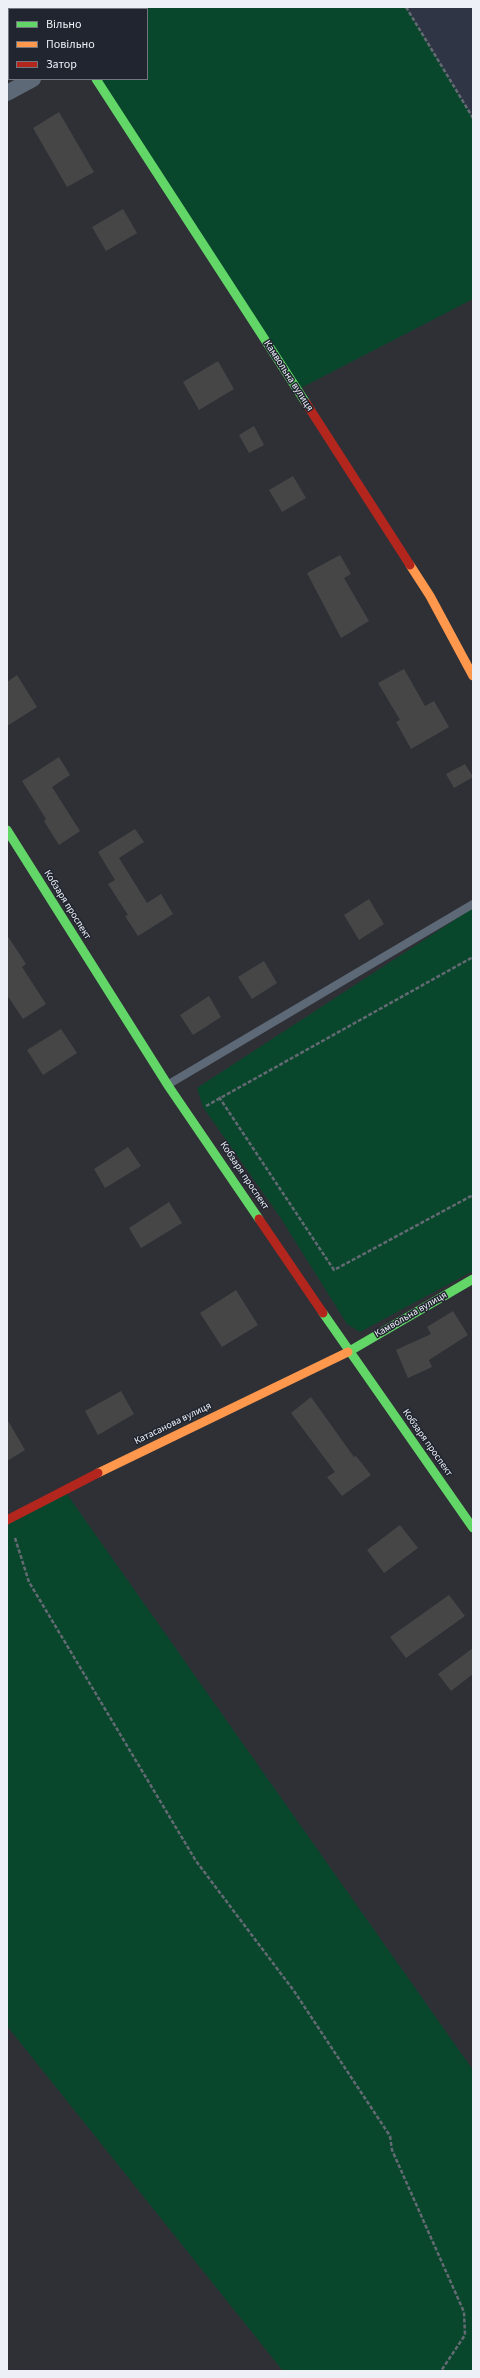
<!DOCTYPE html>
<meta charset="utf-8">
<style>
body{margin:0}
#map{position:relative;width:480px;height:2378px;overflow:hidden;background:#2e3036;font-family:"Source Sans 3",sans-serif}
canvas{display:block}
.frame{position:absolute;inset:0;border:8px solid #edf0f7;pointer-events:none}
.legend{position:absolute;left:8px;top:8px;width:140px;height:72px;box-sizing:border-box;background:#20252f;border:1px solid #72767f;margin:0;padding:5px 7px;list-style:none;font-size:12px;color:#edf0f7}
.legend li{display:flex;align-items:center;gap:8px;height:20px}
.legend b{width:20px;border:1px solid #72767f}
</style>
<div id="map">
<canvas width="480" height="2378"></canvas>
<div class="frame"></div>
<ul class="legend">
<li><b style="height:5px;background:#63d668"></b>Вільно</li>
<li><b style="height:5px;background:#ff974d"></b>Повільно</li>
<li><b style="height:5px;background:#b3261e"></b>Затор</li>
</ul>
</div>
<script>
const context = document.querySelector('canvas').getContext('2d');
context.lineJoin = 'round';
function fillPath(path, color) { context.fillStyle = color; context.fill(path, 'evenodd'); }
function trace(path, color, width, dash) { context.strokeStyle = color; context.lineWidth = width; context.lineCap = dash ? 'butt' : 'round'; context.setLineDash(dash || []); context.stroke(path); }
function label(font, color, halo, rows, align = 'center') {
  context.font = font + ' "Source Sans 3",sans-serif'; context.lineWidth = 3; context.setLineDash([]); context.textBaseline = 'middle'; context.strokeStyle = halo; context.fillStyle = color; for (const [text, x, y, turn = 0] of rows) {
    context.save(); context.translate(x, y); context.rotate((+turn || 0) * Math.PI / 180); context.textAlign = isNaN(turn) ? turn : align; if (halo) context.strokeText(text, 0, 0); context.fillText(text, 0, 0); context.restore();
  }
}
fillPath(new Path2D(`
 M406,7H473V118Z`), '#303545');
fillPath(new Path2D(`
 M50,7H406L473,118V299L297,390L96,79H147V9H51Z
 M473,908V1271L360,1332L347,1324L280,1217L203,1107L197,1088Z
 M64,1490L473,2070V2371H283L7,2026V1520Z`), '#09472c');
fillPath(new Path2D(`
 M59,112L94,172L67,187L33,128Z
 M123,209L137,233L106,251L92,227Z
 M218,361L234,389L199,410L183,382Z
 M254,426L264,445L249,453L239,435Z
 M293,476L306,498L282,512L269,490Z
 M340,555L351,574L344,578L369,621L341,638L307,573Z
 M404,669L425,706L434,701L449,727L411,749L396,722L400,720L378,683Z
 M17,675L37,707L7,726V682Z
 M59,757L70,775L52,787L80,831L59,845L44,821L46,819L22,781Z
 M465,764L473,777L454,788L446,774Z
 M135,829L144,842L119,858L147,903L161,894L173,914L138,936L125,916L128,915L108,884L115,880L98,852Z
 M369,899L384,924L359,940L344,915Z
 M7,935L26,964L22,967L46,1004L23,1019L7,995Z
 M264,961L277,983L252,999L238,977Z
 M209,996L221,1017L193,1035L180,1015Z
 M61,1029L77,1053L43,1075L27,1050Z
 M128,1147L141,1166L105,1188L94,1169Z
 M169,1202L182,1223L141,1248L129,1228Z
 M236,1290L258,1325L222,1347L200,1313Z
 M453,1311L468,1335L429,1360L432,1367L408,1378L396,1350L431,1334L427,1327Z
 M121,1391L134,1414L98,1435L85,1411Z
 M311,1397L354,1457L356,1456L371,1475L342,1496L327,1477L335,1472L291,1413Z
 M7,1419L25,1450L7,1461Z
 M400,1525L418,1548L384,1573L367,1550Z
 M449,1595L465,1616L406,1658L390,1637Z
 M473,1648V1674L451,1691L438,1674Z`), '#474647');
trace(new Path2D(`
 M406,7L473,118
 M219,1097L334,1270L473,1195
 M206,1106L473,957
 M15,1538L29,1582L196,1861L294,1991L390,2136L392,2150L464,2312L465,2335L441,2371`), '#636a73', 2.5, [4, 2]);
trace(new Path2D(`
 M169,1084L473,904`), '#5d6977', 8);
trace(new Path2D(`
 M50,7L51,9
 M7,93L33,79`), '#5d6977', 16);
trace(new Path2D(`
 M96,79L306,403
 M7,830L169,1087L259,1219
 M323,1313L473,1528
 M348,1352L473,1279`), '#63d668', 9);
trace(new Path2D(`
 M410,565L430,596L473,676
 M98,1473L348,1352`), '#ff974d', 9);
trace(new Path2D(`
 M306,403L410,565
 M259,1219L323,1313
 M7,1520L98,1473`), '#b3261e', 9);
label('10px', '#edf0f7', '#20252f', [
 ["Камвольна вулиця",288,376,57],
 ["Кобзаря проспект",67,905,58],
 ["Кобзаря проспект",244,1176,56],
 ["Камвольна вулиця",411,1315,-30],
 ["Катасанова вулиця",173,1424,-26],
 ["Кобзаря проспект",427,1443,55]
]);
</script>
